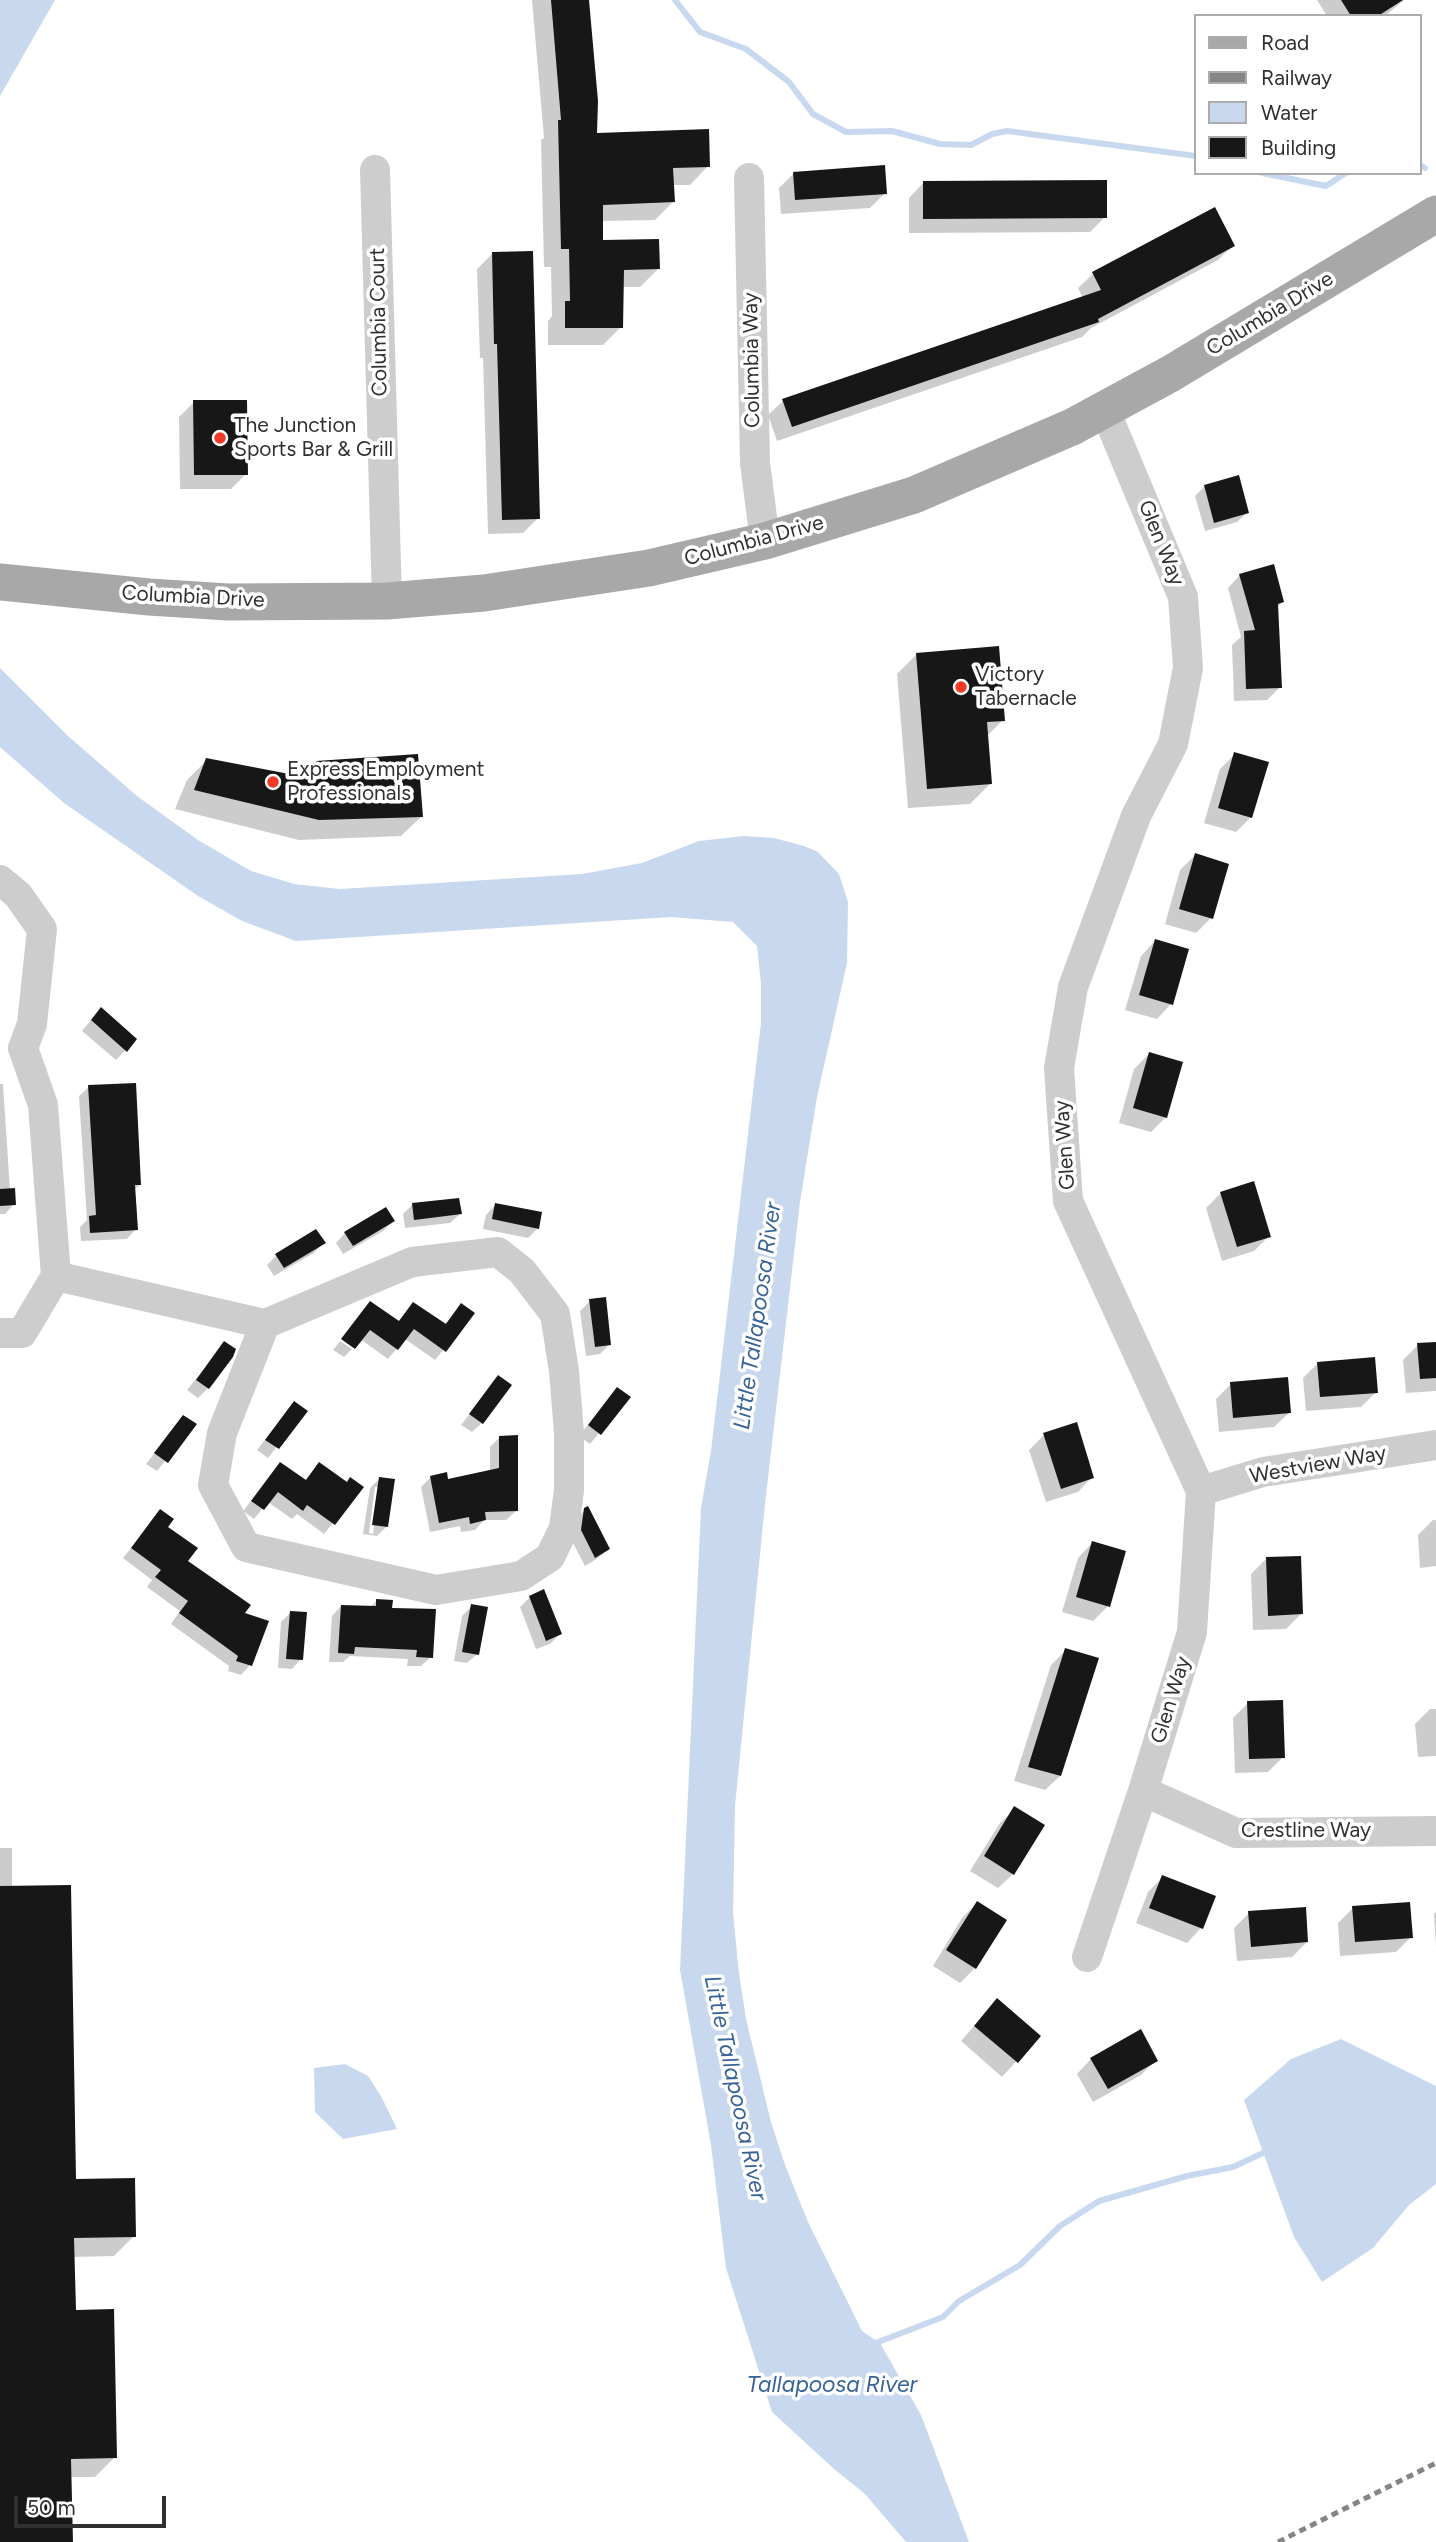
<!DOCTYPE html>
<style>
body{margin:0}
#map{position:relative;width:1436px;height:2542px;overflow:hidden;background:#fff;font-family:Figtree,sans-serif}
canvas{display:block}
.legend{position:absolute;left:1194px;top:14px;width:228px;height:161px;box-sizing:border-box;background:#fff;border:2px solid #acacac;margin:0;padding:9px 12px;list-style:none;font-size:21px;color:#303030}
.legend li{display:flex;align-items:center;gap:14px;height:35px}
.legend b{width:35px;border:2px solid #acacac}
.scale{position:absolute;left:14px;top:2496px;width:152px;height:32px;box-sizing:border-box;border:4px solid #303030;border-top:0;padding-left:9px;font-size:21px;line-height:24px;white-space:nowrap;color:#303030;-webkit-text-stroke:5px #fff;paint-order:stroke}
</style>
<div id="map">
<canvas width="1436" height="2542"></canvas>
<ul class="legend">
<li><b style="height:9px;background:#a8a8a8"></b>Road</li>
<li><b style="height:9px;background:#858585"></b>Railway</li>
<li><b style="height:19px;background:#c8d9ef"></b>Water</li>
<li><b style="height:19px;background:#171717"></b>Building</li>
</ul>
<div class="scale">50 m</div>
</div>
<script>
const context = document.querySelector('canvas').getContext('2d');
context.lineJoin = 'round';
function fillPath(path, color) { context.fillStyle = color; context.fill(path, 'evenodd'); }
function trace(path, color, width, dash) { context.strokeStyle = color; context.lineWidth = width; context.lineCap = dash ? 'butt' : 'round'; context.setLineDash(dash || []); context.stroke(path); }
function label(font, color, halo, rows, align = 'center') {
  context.font = font + ' Figtree,sans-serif'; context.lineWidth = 7; context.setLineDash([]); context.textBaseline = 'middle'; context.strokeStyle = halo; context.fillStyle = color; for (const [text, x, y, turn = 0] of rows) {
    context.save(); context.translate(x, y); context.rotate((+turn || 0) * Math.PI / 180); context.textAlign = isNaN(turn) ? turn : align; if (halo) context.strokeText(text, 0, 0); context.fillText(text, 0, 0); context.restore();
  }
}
fillPath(new Path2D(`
 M0,0H55L0,96Z
 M0,668L68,736L137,796L198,840L251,871L294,884L340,889L582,874L642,863L699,841L744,836L774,838L804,846L818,852L839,874L848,902L847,963L817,1097L800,1202L765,1504L735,1806L733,1913L739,1974L746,2019L771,2122L785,2165L808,2222L862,2331L880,2343L921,2415L969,2542H906L865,2494L834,2469L772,2412L726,2268L711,2145L680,1970L701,1508L711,1451L761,1023V984L757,946L733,922L671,917L296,941L242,921L198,896L64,803L0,747Z
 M1341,2039L1436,2086V2184L1409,2205L1373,2248L1322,2282L1294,2237L1244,2100L1291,2059Z
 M345,2064L368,2076L381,2096L397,2129L343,2139L315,2112L314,2068Z`), '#c8d9ef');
fillPath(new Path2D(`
 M532,0H587L595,135L708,166L690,185H672L673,202L655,220L602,221V241L658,269L640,287H622L621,327L603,345H548V321L552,316L551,267H544L541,140L544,138Z
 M1317,0H1404L1385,16H1327Z
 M794,173L885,193L870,208L781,214L779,188Z
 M923,183L1105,217L1090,232L909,233V198Z
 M1233,245L1218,260L1091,328L1082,337L777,441L768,415L783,401L1083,298L1078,288L1093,274Z
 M492,254L538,518L523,533L488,534L483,358H480L477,269Z
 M194,402L246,474L231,489H180L179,417Z
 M1205,486L1247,513L1237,522L1205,531L1195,496Z
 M1240,575L1282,602L1277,607L1280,687L1267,700L1234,701L1232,645L1241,637L1228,588Z
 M917,654L1003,720L986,737L990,784L970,804L908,808L897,674Z
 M1235,754L1251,817L1236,832L1204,823L1220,769Z
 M207,760L301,778L316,763L421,817L401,836L299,840L175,809L187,780Z
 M1195,855L1211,918L1196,933L1165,924L1180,870Z
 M1155,941L1171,1004L1157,1019L1125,1010L1141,956Z
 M92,1019L135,1040L116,1060L82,1031Z
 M1149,1054L1166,1117L1151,1132L1119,1123L1134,1069Z
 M0,1084H3L10,1190L14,1204L5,1214H0Z
 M89,1087L140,1184L134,1190L136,1229L127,1239L81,1241L80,1227L87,1220L79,1096Z
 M1221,1193L1269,1236L1254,1251L1222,1261L1206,1208Z
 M412,1205L460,1214L450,1223L405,1228L403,1214Z
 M495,1205L538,1228L528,1238L483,1229L486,1215Z
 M393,1221L383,1231L343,1254L336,1243L345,1233Z
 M323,1243L314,1253L274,1276L267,1265L276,1256Z
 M590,1301L609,1345L600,1354L586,1356L580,1311Z
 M370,1303L398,1322L414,1304L444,1325L461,1306L472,1314L435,1360L405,1339L388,1359L360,1339L342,1338Z
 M340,1341L352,1349L344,1357L333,1350Z
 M225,1343L208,1388L198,1398L187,1390Z
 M1436,1344V1391L1406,1393L1403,1360L1418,1345Z
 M1318,1363L1376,1392L1361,1407L1306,1411L1303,1378Z
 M498,1378L482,1423L472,1432L461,1425Z
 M1231,1384L1289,1413L1274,1427L1219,1432L1216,1399Z
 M617,1389L628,1397L590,1444L579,1436Z
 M294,1403L305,1411L268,1458L257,1450Z
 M183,1417L194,1425L157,1471L146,1464Z
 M1044,1435L1092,1477L1078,1492L1046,1502L1029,1450Z
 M500,1437L516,1511L506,1520H484L475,1530L461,1532L460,1526L430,1532L421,1487L431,1477L447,1481L490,1472V1447Z
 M280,1464L304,1481L319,1465L346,1484L362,1487L324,1534L297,1514L292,1519L268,1502L254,1519L243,1511Z
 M379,1479L387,1526L377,1536L363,1534L370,1488ZM375,1487H379L373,1534L369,1533Z
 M585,1510L608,1549L598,1558L585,1566L572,1541L575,1520Z
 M160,1512L165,1527L185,1561L242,1613L250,1665L241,1675L228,1671L229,1666L171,1624L180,1611L147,1587L152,1580L123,1558Z
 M1433,1520H1436V1566L1420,1568L1418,1535Z
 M1092,1543L1108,1606L1093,1621L1062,1612L1078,1558Z
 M1266,1559L1301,1614L1286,1629L1253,1630L1251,1574Z
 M543,1591L560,1634L550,1644L536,1649L520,1607L530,1597Z
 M377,1601L390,1610L431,1657L421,1666H407L408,1659L350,1656L343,1662H329L332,1616L341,1606L370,1607Z
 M472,1606L477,1654L467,1663L454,1661L462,1616Z
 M291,1612L301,1659L292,1669L278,1668L281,1622Z
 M1066,1650L1060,1776L1045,1790L1014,1781L1051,1665Z
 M1248,1703L1283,1757L1268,1772L1235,1773L1233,1718Z
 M1430,1709H1436V1756L1418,1757L1415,1724Z
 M1015,1809L1013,1874L998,1888L970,1871L1000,1823Z
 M0,1848H12V1888L74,2181L134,2236L114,2256L73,2257L74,2312L115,2457L95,2477H70L71,2542H0Z
 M1163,1877L1214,1897L1201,1928L1187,1943L1136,1923L1148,1892Z
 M977,1903L975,1968L960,1983L933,1966L962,1918Z
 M1353,1908L1411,1937L1396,1952L1340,1956L1338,1923Z
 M1436,1912V1947L1434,1914Z
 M1249,1913L1307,1942L1292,1957L1237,1961L1234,1928Z
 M983,2016L1039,2036L1002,2077L961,2041Z
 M1091,2059L1156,2060L1141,2075L1093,2102L1077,2074Z`), '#0003');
trace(new Path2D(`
 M675,0L700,32L746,49L789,82L813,114L846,132L892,131L940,144L971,145L992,134L1007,131L1196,156
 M1420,165L1425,168
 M1262,173L1326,186L1346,173
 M873,2344L943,2317L959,2301L1020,2265L1060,2226L1099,2201L1187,2176L1233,2167L1263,2153`), '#c8d9ef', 6);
fillPath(new Path2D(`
 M551,0H589L598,101L597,133L709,129L710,167L673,168L675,202L603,205V240L659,239L660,269L624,270L623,328H565V301H570L569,249H561L558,120H561Z
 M1341,0H1403L1378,16H1351Z
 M885,165L887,194L795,200L793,172Z
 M1107,180V218L923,219V181Z
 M1215,207L1235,246L1098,319L1099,322L792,427L782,399L1101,290L1092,272Z
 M533,251L540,519L502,520L497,344H494L492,252Z
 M193,400H247L248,475H194Z
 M1239,475L1249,513L1214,523L1204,485Z
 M1274,564L1284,602L1278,604L1282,688L1246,689L1244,631L1255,630L1239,574Z
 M999,646L1005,721L987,722L992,784L927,789L916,653Z
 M1234,752L1269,762L1252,818L1218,808Z
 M418,754L423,817L319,820L194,790L206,758L310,778L316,761Z
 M1195,853L1229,864L1213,919L1179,909Z
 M1155,939L1189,949L1173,1005L1139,995Z
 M101,1007L137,1039L127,1052L91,1020Z
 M1149,1052L1183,1062L1167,1118L1133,1108Z
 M136,1083L141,1185H135L138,1230L90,1233L89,1216L96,1215L88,1085Z
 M1254,1181L1271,1237L1237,1247L1220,1192Z
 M15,1188L16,1205L0,1206V1189Z
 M459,1198L462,1214L414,1220L412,1203Z
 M495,1203L542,1212L539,1229L492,1219Z
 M386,1207L395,1221L353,1246L344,1232Z
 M316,1229L326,1243L284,1268L275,1254Z
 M606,1297L611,1345L595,1347L589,1299Z
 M370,1301L399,1321L413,1302L446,1324L461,1303L475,1313L446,1352L414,1329L398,1350L370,1330L355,1349L341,1339Z
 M224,1341L236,1349L233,1357L209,1389L196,1380Z
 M1436,1342V1378L1420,1379L1417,1343Z
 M1375,1357L1378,1393L1320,1397L1317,1362Z
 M498,1375L512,1385L483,1424L469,1414Z
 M1288,1377L1291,1413L1233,1418L1230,1382Z
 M617,1387L631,1397L601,1435L588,1425Z
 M294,1401L308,1411L279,1449L265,1440Z
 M183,1415L197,1424L168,1463L154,1453Z
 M1077,1422L1094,1478L1061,1489L1043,1433Z
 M518,1435V1511L485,1512L486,1520L470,1524L469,1517L439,1523L430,1476L447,1472L448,1479L499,1468V1436Z
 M280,1462L306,1480L319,1462L347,1482L350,1477L364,1487L335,1525L307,1505L303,1511L278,1492L264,1510L251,1501Z
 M379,1477L395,1479L388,1527L372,1525Z
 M588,1506L610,1549L595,1558L581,1530L584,1508Z
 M160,1509L174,1519L168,1527L198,1548L188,1561L251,1605L245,1613L269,1621L252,1666L236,1661L238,1656L179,1613L188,1601L155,1577L161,1570L131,1548Z
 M1092,1541L1126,1551L1110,1607L1076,1597Z
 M1301,1556L1303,1614L1268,1616L1266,1557Z
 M544,1589L562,1634L546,1641L529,1596Z
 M376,1599L393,1600L392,1608L436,1609L433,1658L416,1657L417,1650L355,1647L354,1654L338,1653L341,1605L376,1606Z
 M471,1604L488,1607L479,1655L462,1652Z
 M290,1611L307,1612L303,1660L286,1659Z
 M1065,1648L1099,1658L1061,1776L1028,1767Z
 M1283,1700L1285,1758L1249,1759L1247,1701Z
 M1014,1806L1045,1825L1014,1875L984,1856Z
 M1162,1875L1216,1896L1203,1929L1149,1908Z
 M71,1885L76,2179L135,2178L136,2237L74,2238L76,2310L114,2309L117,2458L71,2459L73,2542H0V1886Z
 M977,1901L1007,1920L976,1969L946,1950Z
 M1410,1902L1413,1938L1355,1942L1352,1906Z
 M1306,1907L1308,1942L1251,1947L1248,1911Z
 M997,1998L1041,2036L1018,2063L974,2026Z
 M1141,2029L1158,2061L1108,2089L1090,2058Z`), '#171717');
trace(new Path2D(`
 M375,170L387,601
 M749,178L755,463L765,541
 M0,880L18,895L42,929L32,1024L23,1048
 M498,1252L522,1271L555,1314L564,1371L569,1433V1490L564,1528L550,1557L521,1576L436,1590L246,1547L213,1485L222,1433L265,1324L412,1262Z
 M56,1276L265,1324
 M0,1333H22L56,1276L43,1105L23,1048
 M1201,1491L1263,1472L1436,1445
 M1143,1791L1236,1833L1436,1831
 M1087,1957L1143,1791L1192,1632L1201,1491L1068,1201L1059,1068L1073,987L1136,816L1173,744L1188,668L1183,597L1105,410`), '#cdcdcd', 30);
trace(new Path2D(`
 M0,582L149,597L228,602L387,601L484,593L649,568L765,541L914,495L1072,427L1170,374L1436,214`), '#a8a8a8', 37);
trace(new Path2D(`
 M1278,2542L1436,2463`), '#858585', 5, [7, 5]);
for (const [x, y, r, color] of [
 [220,438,7,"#f23a27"],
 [961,687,7,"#f23a27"],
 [273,782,7,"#f23a27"]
]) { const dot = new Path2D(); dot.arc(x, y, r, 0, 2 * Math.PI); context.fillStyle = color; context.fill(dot); trace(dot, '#fff', 2.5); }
label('21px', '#303030', '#fff', [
 ["Columbia Drive",1270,314,-31],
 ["Columbia Court",379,322,-91],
 ["Columbia Way",752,360,-91],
 ["Columbia Drive",754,541,-15],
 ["Glen Way",1161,543,68],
 ["Columbia Drive",193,597,3],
 ["Glen Way",1065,1145,-94],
 ["Westview Way",1318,1465,-10],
 ["Glen Way",1171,1700,-73],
 ["Crestline Way",1306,1831]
]);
label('21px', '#303030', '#fff', [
 ["The Junction",234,426],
 ["Sports Bar & Grill",234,450],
 ["Victory",975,675],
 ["Tabernacle",975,699],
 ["Express Employment",287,770],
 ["Professionals",287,794]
], 'left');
label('italic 23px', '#376399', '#fff', [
 ["Little Tallapoosa River",758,1316,-82],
 ["Little Tallapoosa River",735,2088,78],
 ["Tallapoosa River",832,2385]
]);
</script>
